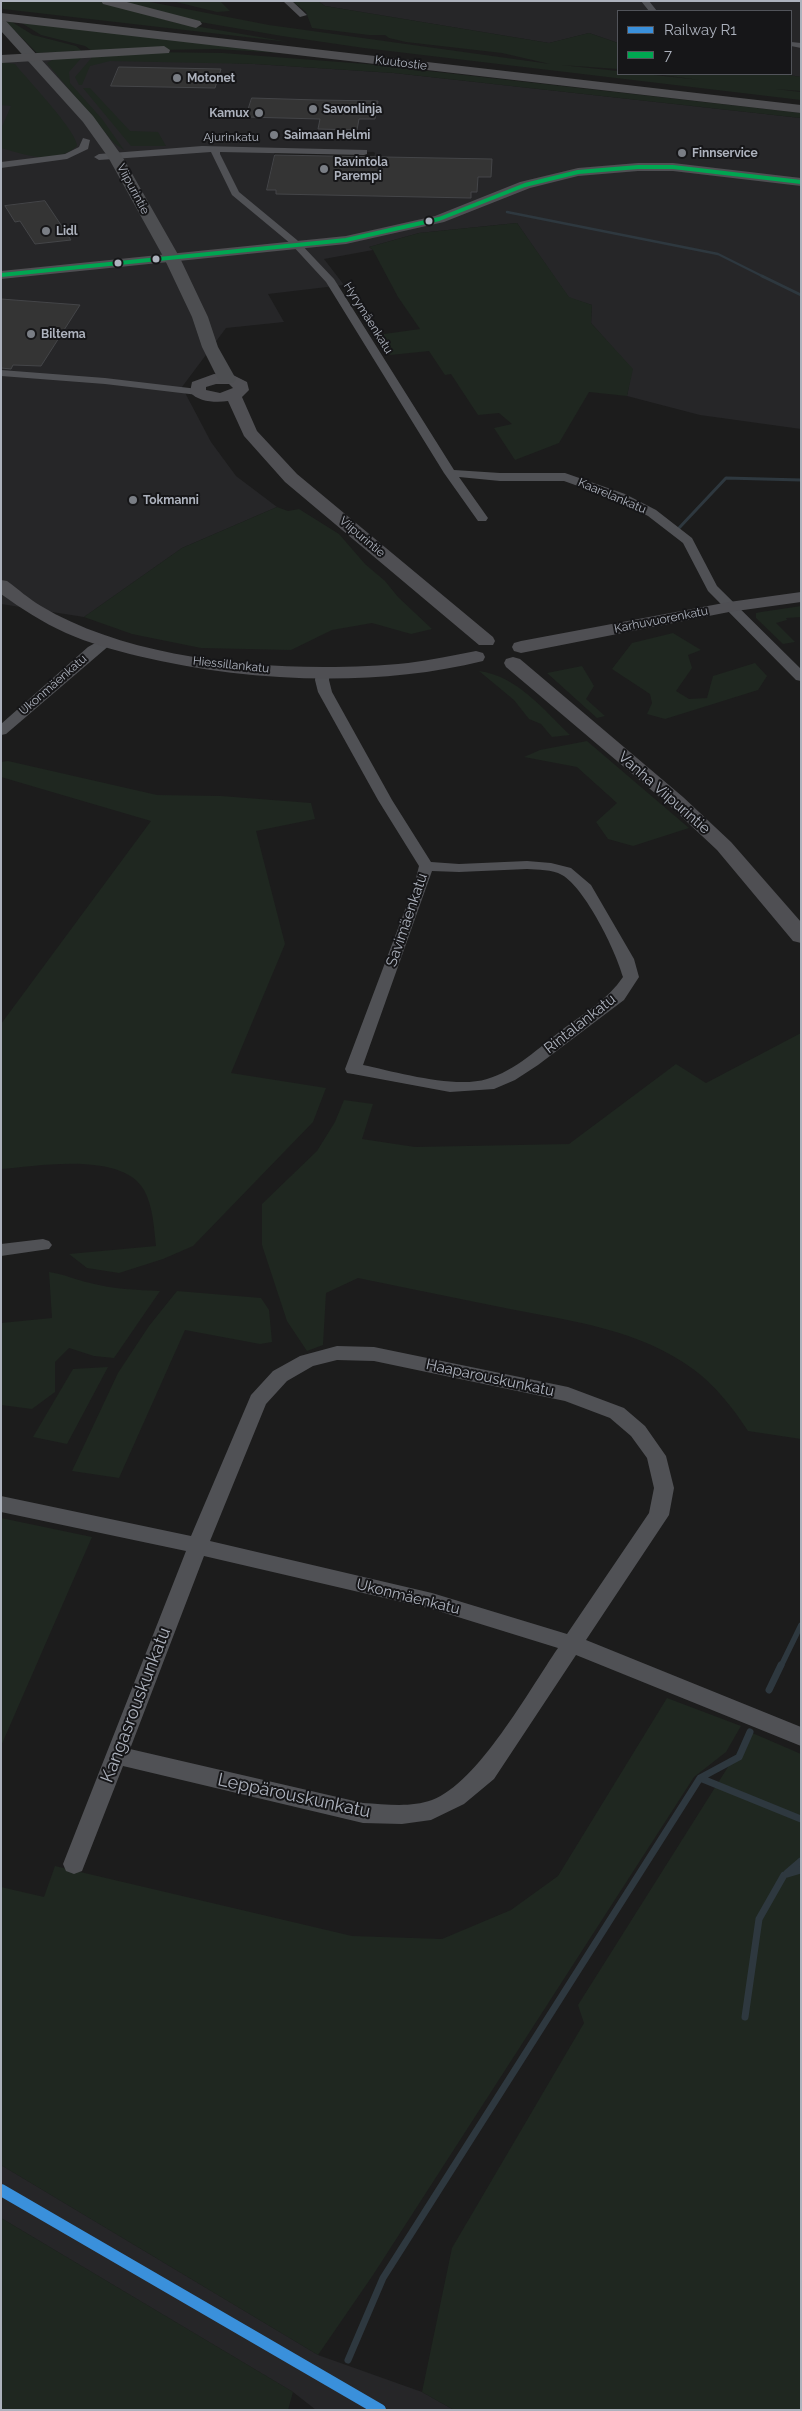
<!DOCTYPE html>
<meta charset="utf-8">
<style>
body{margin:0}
#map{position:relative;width:802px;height:2411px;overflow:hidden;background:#1c1c1c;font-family:Raleway,sans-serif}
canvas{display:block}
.frame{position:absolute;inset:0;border:2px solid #adb2bd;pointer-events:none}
.legend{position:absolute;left:617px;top:10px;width:175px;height:65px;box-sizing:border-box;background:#161618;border:1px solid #52545a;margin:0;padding:6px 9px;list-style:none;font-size:15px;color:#adb2bd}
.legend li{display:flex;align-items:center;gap:10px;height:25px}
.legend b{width:25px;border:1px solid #52545a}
</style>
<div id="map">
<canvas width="802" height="2411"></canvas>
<div class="frame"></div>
<ul class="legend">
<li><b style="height:6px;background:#3a90db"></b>Railway R1</li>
<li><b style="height:6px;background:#00a651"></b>7</li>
</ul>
</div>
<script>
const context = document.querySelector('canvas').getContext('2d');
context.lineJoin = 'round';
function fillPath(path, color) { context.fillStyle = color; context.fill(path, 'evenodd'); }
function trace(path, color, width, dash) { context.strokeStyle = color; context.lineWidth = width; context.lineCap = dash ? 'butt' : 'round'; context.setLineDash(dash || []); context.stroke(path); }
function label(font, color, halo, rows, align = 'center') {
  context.font = font + ' Raleway,sans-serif'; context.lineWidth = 4; context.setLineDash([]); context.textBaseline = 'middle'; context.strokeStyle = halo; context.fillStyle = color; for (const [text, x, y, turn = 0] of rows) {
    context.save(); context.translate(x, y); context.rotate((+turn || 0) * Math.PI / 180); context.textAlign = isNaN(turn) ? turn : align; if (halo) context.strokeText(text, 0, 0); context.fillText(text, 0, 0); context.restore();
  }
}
fillPath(new Path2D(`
 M318,1H801V77L782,74H791V11H618V43L589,33L549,43L325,6Z
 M68,56L255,64L394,73L801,118V429L700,415L627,396L632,369L591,323L592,305L569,298L517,223L419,233L369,247L373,250L324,259L344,285L268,294L284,322L226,328L182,387L211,442L236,476L277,507L182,548L84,617L1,604V62ZM275,150L374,152L375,153L374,157L274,155Z
 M1,2165L318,2355L422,2392L454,2410H316L293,2392L1,2218Z`), '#262628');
fillPath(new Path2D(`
 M1,1H98L177,23L289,42L3,9Z
 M116,1H145L269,25L550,64L502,53L406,42L389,38L385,35H369L312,28L306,12L292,1H318L325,6L549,43L589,33L618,43V69L561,65L618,71V74H645L700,80L655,74H782L801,77V91L775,89L801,92V100L364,48L282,36L188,20Z
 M172,1H220L230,11L217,12Z
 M5,21L12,22L33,35L76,46L82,51L37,53Z
 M20,22L295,54L217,49L92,51L85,46L41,35Z
 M148,52L223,53L366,64L801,113V118L394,73L255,64L110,61L90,66L82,85H79L75,77L94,55Z
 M84,55L69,72L70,83L102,119L124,150L114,143L47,63L54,59Z
 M1,62L15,64C26,78 78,132 77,146C54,166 27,155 1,148V129L11,106L1,105Z
 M83,88H90L130,131L158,132L166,146H131Z
 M517,223L569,297L592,305L591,323L633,369L627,396L589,392L559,443L515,460L494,428L512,424L499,413L478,415L451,374L445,375L429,351L390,355L377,335L420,329L398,297L373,250L369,247L419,233Z
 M277,507L288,511L299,509L339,534L365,564L385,581L398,597L432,629L411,634L372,623L332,630L291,650L201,648L132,634L84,617L182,548Z
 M801,606V617L786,618L787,620L776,623L795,642L783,644L756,618V613L761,612Z
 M673,633L701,650L688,655L692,668L676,691L689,699L707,698L713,676L755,663L767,676L758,690L665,719L647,714L652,703L650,694L612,669L632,643Z
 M582,666L594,686L586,699L605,716L597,718L547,673Z
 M479,671C517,676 544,710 570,735L552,737L541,724L529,719L514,700Z
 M587,741L689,828L633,846L608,839L596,822L617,803L577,767L524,757L540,750Z
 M8,761L157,795L221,796L311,803L315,819L256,831L285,944L231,1073L326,1088L313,1122L193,1246L163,1259L119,1273L87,1268L69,1254L156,1246C154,1228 153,1206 144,1190C122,1151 37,1166 1,1169V1024L151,821L1,777V762Z
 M801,1033V1439L748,1431C733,1408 715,1385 693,1369C640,1330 573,1321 510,1309C459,1299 408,1288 358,1278L326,1293L323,1345L307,1351L287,1321L262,1245V1204L317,1151L335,1122L344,1100L373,1104L362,1139L415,1147L569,1144L676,1064L706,1083Z
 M49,1272C64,1274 76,1280 90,1283C113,1289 137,1290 160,1291L114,1358L94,1356L69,1348L55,1362V1392L32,1409L1,1405V1323L52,1318Z
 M177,1291L261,1298L269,1310L272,1342L260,1344L185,1330L119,1478L72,1471L118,1373L149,1326Z
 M108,1367L67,1444L33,1437L73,1369Z
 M1,1518L92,1537L1,1746Z
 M667,1698L741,1726L726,1752L694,1777L373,2275L318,2355L1,2165V1887L44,1897L55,1866L352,1936L442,1939L511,1910L558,1876Z
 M750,1732L801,1754V2410H454L422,2392L452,2248L584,2023L578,2005Z
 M1,2218L293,2392L288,2410H1Z`), '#1f2720');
trace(new Path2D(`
 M507,212L718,254L764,277`), '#2e383f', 2.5);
trace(new Path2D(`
 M762,276L801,295
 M679,528L726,478L801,480`), '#2e383f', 3);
trace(new Path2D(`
 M781,1666L801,1625`), '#2e383f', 5.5);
trace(new Path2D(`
 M769,1690L781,1665
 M700,1778L801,1819
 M787,1873L801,1861
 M745,2017L759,1919L784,1875L801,1870
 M348,2360L383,2278L700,1778L739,1757L750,1732`), '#2e383f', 7);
const building = new Path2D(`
 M119,67L221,69L215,88L111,86Z
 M252,98L317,100L378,101L375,119H359L357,130L318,129L320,119L246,117Z
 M275,155L492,159L491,177H478L477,192H471V198L276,194V190H267Z
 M45,201L71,240L35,244L20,221L15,222L5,206Z
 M1,299L80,305L41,366L13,365L11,369L1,368Z`);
fillPath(building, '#343434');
trace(building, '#444548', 1);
fillPath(new Path2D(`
 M283,1H292L307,15L300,17Z
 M641,1H649L657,11H649Z
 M791,42L801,43V48L791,46Z
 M83,138L90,140L88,149L67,159L1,168V162L65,154L79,147Z
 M202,146L367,150V154L364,155L220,152V154L239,192L297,240L334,279L454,470L500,473H565L625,494L656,510L692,538L717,586L801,669V681L796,680L708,591L683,543L648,516L617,500L564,481H500L459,477L488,518L486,521H478L444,473L326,282L291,244L232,195L211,152L99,160L94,157L99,154Z
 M1,370L105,378L198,389L203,392L198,395L105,384L1,376Z
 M106,637L111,638L112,641L111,644L6,734L1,735V724L88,647Z
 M323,667L330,671L329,680L332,692L392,800L431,862L459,864L527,861L551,863L571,868L591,885L634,959L639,977L624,1000L538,1065L515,1080L494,1089L450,1092L353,1074L347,1073L345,1069L414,886L419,866L378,800L318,692L315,680L316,671ZM527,869C538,870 552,869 562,875C585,888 616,951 623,977C608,999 585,1013 563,1029C540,1047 515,1071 487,1079C455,1089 396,1072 363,1065L432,871L459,872Z
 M43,1239L49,1241L52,1245L49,1249L1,1256V1244Z
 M337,1346L374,1347L568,1387L624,1408L645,1426L666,1456L674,1488L669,1515L586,1640L801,1727V1746L576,1655L494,1779L464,1804L431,1820L402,1824L363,1823L123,1766L82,1871L74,1874L66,1871L63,1864L186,1551L1,1512V1496L191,1536L251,1395L273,1371L300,1356ZM337,1360L374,1361L565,1401L610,1418L631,1436L647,1458L654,1488L649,1513L567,1634L432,1593L210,1541L266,1404L287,1381L313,1366ZM204,1556L432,1609L558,1648C529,1690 478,1783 432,1800C410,1808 385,1804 363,1803L130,1749Z`), '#505155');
fillPath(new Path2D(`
 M638,163H673L801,178V186L673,171H638L578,176L530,188L444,222L346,244L1,279V271L346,236L435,216L520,182L578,168Z
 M214,374L233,375L247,382L249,390L242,397L257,431L297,474L493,637L495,641L493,645H479L285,482L244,436L228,401C216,403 198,402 190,392L192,382ZM216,384H229L233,388L220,393L206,390V387Z
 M1,580L7,581C18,589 29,599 41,606C139,665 297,674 408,663C431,660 454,655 476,651L483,653L485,657L483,661C374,688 246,682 138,656C114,650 88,643 66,633C42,622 22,609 1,594Z
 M801,592V602L729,612L521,653L514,651L512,647L514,643L521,641L729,602Z
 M513,657L520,659L683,797L731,842L801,922V943L793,941L717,850L669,805L506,667L504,663L506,659Z`), '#4f4f53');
fillPath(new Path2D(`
 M1,19L5,20L93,116L122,156L180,258L208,317L218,347L236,379L233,383H221L218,379L202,347L192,317L164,258L108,157L83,122L1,31Z`), '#4d4e51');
fillPath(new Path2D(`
 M101,1H123L200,21L202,24L196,28L103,4Z
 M1,13L801,105V113L1,21Z
 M164,46L170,50L169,53L1,63V55Z`), '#4e4e51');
trace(new Path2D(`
 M1,275L346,240L439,219L525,185L578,172L638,167H673L801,182`), '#00a651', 4);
trace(new Path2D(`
 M1,2190L380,2410`), '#3a90db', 12);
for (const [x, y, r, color] of [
 [177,78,5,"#7a7e85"],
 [313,109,5,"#7a7e85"],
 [259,113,5,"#7a7e85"],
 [274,135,5,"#7a7e85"],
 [682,153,5,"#7a7e85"],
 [324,169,5,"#7a7e85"],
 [429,221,4.5,"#adb2bd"],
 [46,231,5,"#7a7e85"],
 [156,259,4.5,"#adb2bd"],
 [118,263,4.5,"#adb2bd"],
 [31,334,5,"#7a7e85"],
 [133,500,5,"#7a7e85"]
]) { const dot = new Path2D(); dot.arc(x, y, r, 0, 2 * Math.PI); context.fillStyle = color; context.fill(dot); trace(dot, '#161618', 2); }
label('12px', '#adb2bd', '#161618', [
 ["Kuutostie",401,63,7],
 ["Ajurinkatu",231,137],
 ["Viipurintie",133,189,62],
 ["Hyrymäenkatu",368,318,58],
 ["Kaarelankatu",612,496,23],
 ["Viipurintie",362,537,40],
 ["Karhuvuorenkatu",661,620,-11],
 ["Hiessillankatu",231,665,6],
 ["Ukonmäenkatu",53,685,-41]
]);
label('bold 12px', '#adb2bd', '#161618', [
 ["Motonet",187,78],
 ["Savonlinja",323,109],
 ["Kamux",249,113,"right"],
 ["Saimaan Helmi",284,135],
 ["Finnservice",692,153],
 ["Ravintola",334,162],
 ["Parempi",334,176],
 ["Lidl",56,231],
 ["Biltema",41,334],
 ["Tokmanni",143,500]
], 'left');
label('15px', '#adb2bd', '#161618', [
 ["Vanha Viipurintie",664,793,41],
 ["Savimäenkatu",407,920,-71],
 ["Rintalankatu",580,1024,-38],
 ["Haaparouskunkatu",490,1378,12],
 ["Ukonmäenkatu",408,1597,14]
]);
label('18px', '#adb2bd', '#161618', [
 ["Kangasrouskunkatu",136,1705,-69],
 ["Leppärouskunkatu",294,1796,12]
]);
</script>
